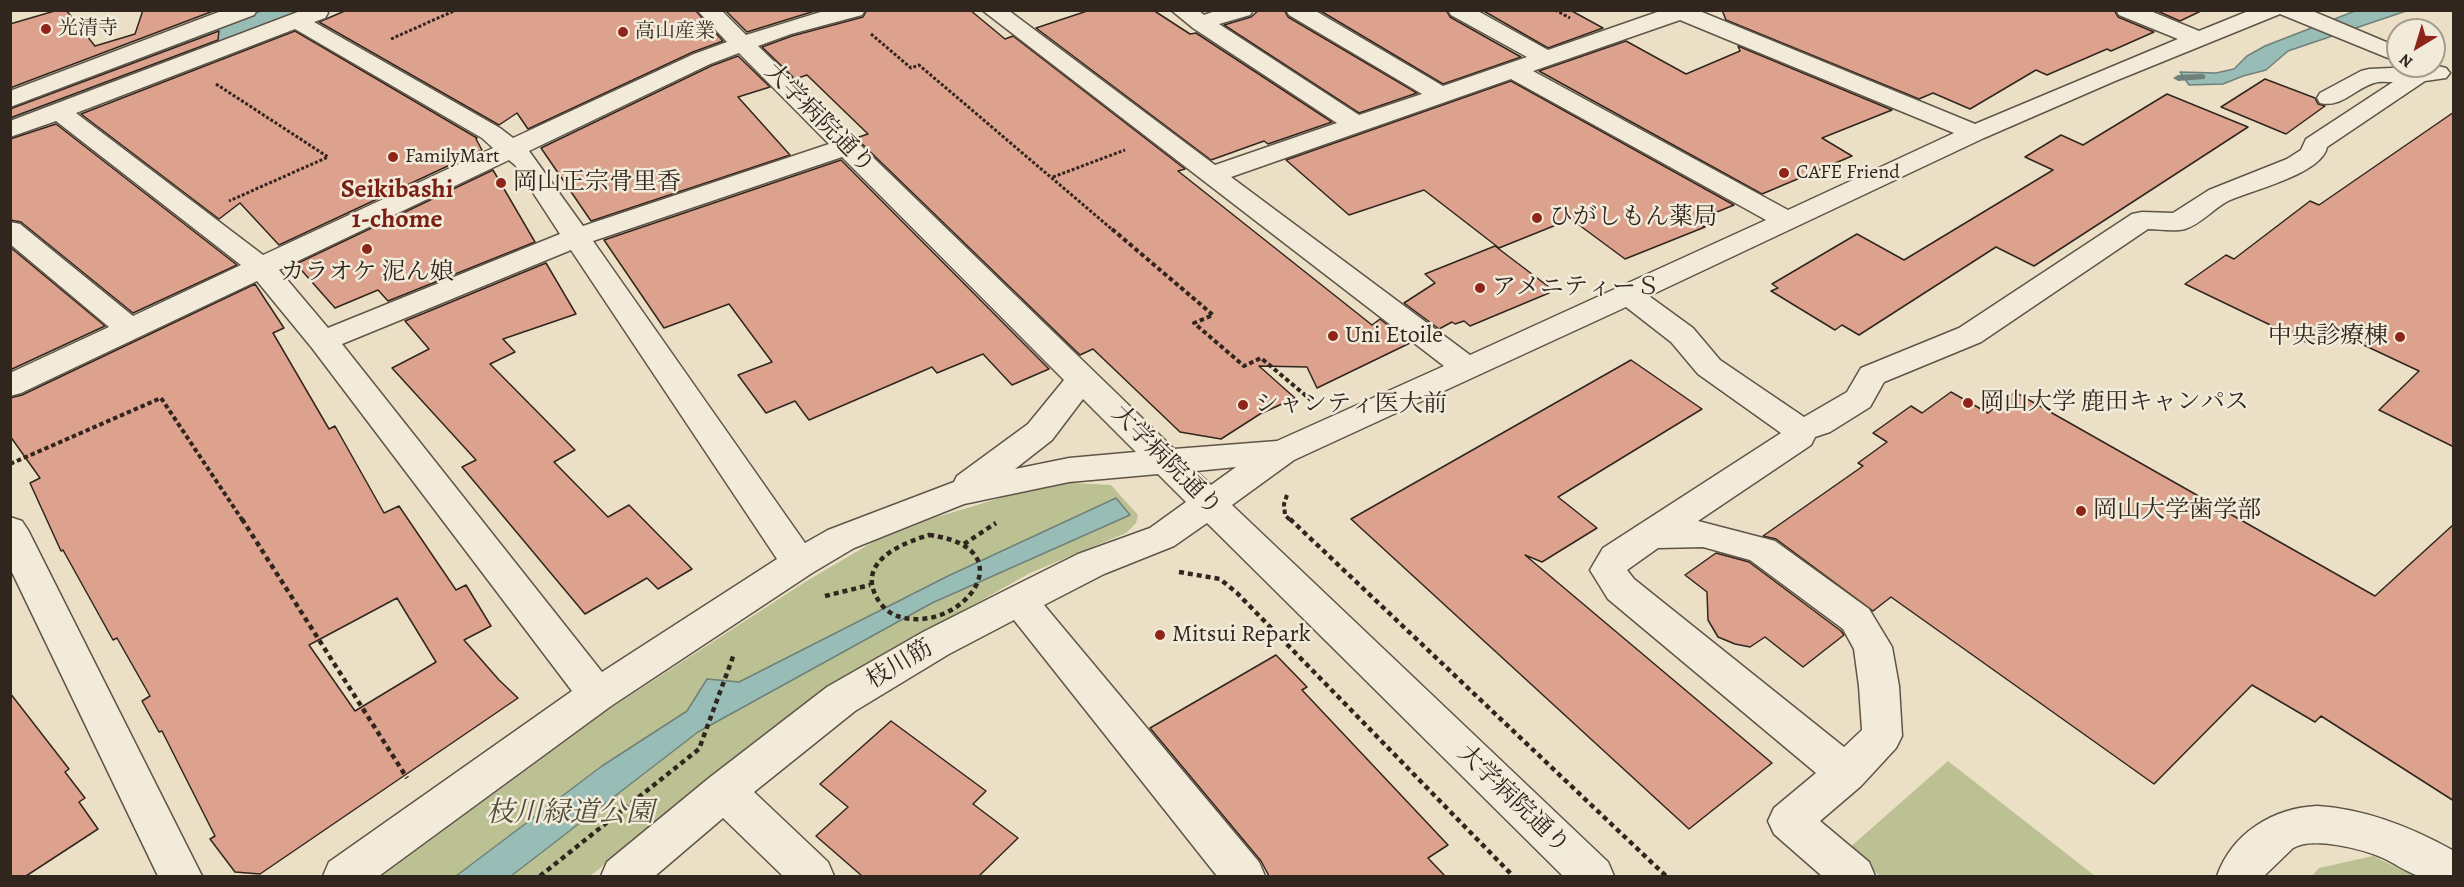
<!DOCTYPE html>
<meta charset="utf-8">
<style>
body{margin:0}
#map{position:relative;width:2464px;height:887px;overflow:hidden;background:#ebe0c6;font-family:Alegreya,serif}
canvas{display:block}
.frame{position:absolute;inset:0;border:12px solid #31261e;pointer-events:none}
.north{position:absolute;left:2386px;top:18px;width:60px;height:60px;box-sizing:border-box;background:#f2ebda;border:2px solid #a59c8f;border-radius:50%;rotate:218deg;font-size:16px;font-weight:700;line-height:24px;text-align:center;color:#31261e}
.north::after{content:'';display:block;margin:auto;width:21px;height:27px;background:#8f2418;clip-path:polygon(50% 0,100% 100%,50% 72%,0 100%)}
</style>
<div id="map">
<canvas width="2464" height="887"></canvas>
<div class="frame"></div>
<div class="north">N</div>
</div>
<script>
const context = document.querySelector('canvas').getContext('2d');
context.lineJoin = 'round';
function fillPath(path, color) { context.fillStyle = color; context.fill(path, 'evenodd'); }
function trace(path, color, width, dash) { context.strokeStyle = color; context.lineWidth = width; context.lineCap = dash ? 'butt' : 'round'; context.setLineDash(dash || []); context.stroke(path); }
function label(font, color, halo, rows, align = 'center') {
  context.font = font + ' Alegreya,"Noto Serif JP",serif'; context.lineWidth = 5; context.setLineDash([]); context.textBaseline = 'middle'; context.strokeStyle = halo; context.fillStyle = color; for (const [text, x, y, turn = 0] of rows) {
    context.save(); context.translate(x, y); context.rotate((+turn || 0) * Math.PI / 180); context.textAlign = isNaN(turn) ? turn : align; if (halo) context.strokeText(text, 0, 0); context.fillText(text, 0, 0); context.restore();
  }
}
fillPath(new Path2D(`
 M1054,482L1111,485L1138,515L1136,523L1126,533L1030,573L932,628L688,799L590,876H382L611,708L805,582L873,542L937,517Z
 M1948,761L2095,876H1880L1848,849Z
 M2373,856L2415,876H2312L2319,868Z`), '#bbc192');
const water = new Path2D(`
 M261,11H305L11,121V107Z
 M2355,11H2406L2288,51L2266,70L2243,76L2223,84L2189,85L2180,72L2216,73L2234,69L2247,56L2265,46Z
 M1116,498L1130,515L932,603L698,732L511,876H456L602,766L687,711L707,679L739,682L948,576Z`);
fillPath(water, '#98bdb6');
trace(water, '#6f8179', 1.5);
fillPath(new Path2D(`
 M2202,74L2205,75V79L2178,81L2173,78L2178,75Z`), '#6f8179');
const building = new Path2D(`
 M58,10H66L95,46L135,34L143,10H216L10,88V24Z
 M347,10H695L723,41L693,52L528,129L517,113L499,125L319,22Z
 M725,10H818L747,32Z
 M867,10H970L1005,39L1013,36L1185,169L1178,171L1372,325L1380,319L1410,343L1317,388L1307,367L1259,366L1295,398L1260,414L1221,439L1180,432L1093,349L1080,355L856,138L868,134L807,75L795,79L762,47L792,36L863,17Z
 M1090,10H1153L1190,34L1196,33L1332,122L1268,144L1264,141L1211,160L1036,28Z
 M1259,10H1284L1288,17L1417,93L1359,113L1224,25L1251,17Z
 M1319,10H1446L1450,17L1521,57L1443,84Z
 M1482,10H1570L1603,28L1548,48Z
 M1722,10H2114L2118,17L2154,32L2111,51L2107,49L2047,75L2036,70L1970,109L1933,93L1919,99L1726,20Z
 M2155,10H2203L2180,21Z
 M219,31L218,40L10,118V109Z
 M295,31L477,138L476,139L482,150L279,245L240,203L219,219L81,114Z
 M1626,41L1686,74L1740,51L1738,46L1892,110L1822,138L1852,156L1762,194L1539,71Z
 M738,56L770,87L738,97L790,155L591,221L541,148L711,66Z
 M2265,79L2315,98L2318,104L2325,106L2286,134L2221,107Z
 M1511,81L1734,205L1695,221L1705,227L1625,259L1571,219L1499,248L1424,190L1349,215L1286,160Z
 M2167,94L2248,127L2034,266L1996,247L1859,335L1842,325L1835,330L1771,291L1778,288L1772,284L1857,234L1904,260L2053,170L2025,157L2061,135L2083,145Z
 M2454,112V447L2379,410L2419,371L2336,332L2314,346L2185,284L2226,255L2234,259L2310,201L2319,205Z
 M56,124L237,265L133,313L21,222L10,220V139Z
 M841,160L1049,369L1012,385L983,354L937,373L932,367L809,420L795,401L766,413L738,375L772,362L729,304L664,328L604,240Z
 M493,170L535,242L388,301L378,290L335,308L296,264Z
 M1495,246L1549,287L1544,289L1549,293L1470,326L1464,321L1455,324L1452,322L1439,329L1404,303L1435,283L1425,274Z
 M10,247L105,326L10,370Z
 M546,263L576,314L503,339L515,352L490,364L575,450L554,462L608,517L629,505L692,569L658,589L647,578L585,614L462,467L476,460L392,368L429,349L405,321Z
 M255,284L284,328L273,333L329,429L335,426L384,513L399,506L456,590L466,585L491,626L464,640L499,680L518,698L260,874L235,872L210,839L215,836L162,731L159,732L142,701L150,696L117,638L113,640L63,550L61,551L30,483L40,478L10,436V398L22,395ZM397,598L436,662L355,711L309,645Z
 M1631,360L1702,409L1558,497L1597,528L1542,562L1525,555L1772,763L1689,829L1351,519Z
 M1951,392L1988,413L2015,392L2375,596L2454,524V801L2321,716L2315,722L2252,685L2154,784L1891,597L1873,611L1776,539L1763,536L1863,466L1858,463L1887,442L1873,433L1911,406L1922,413Z
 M1716,553L1749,562L1841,631L1844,635L1803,667L1765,637L1750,647L1735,644L1718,637L1708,620L1707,592L1685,575Z
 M1276,655L1307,687L1302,690L1448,845L1428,858L1445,876H1269L1261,861L1150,728Z
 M10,693L69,769L65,772L85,798L79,802L98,829L26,876H10Z
 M891,721L986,791L973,804L1018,838L979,876H862L816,836L848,807L820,784Z`);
fillPath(building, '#dda28d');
trace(building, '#31261e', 1.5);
const minor = new Path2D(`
 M224,10H257L254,15L10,107V91Z
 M303,10H326L328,13L325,18L314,22L500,128L513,138L694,54L727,42L697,10H721L746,35L827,10H865L862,15L791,34L758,46L1174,449L1277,441L1444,366L982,10H1008L1215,165L1337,123L1193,28L1171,10H1198L1204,15L1218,10H1253L1250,15L1219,24L1359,115L1422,94L1289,15L1286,10H1314L1443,86L1527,57L1451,15L1448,10H1476L1548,50L1663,10H1697L1975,124L2178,39L2119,15L2116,10H2148L2199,31L2251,10H2310L2398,47V62L2280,14L2115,81L1984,138L1649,296L1693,328L1720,360L1804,417L1847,392L1861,368L1959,328L2132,214L2142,212L2173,213L2209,190L2287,159L2301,150L2306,139L2393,82C2387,82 2379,81 2374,83C2354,89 2342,108 2320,103L2317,98L2320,93L2361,71L2369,69L2438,66L2446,68L2450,73L2446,78L2425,81L2327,147C2322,174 2252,190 2228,201C2213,209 2201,224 2185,229C2173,232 2159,229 2148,229L1981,342L1884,382L1870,407L1830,432L1815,437L1811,445L1698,521L1775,541L1869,609L1892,647L1899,686L1902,736L1896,748L1861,786L1820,821L1869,862L1875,876H1822L1774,834L1768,821L1774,808L1816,773L1608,599L1590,570L1603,548L1781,433L1698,374L1671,342L1626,307L1294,460L1232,505L1608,862L1614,876H1563L1207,523L1174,546L1104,574L1044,605L1259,862L1265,876H1217L1014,620L949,654L855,711L754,792L828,862L834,876H783L723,818L655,876H601L607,862L709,778L827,687L923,632L1006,590L1078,554L1150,528L1186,502L1158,474L1069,482L964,504L854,548L812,573L611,706L379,876H323L329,862L572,691L312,348L257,281L21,393L10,396V373L109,327L10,244V222L20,224L133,316L241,265L56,121L10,137V121ZM1680,20L1954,133L1788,210L1533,71ZM295,29L482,138L493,148L263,255L76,113ZM739,53L829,144L583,226L529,151L710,64ZM1511,79L1766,220L1470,355L1231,177ZM842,157L1064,380L1028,424L957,476L954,482L828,530L805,543L593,241ZM509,160L515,165L560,234L328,328L279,270ZM571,250L777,559L602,672L342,344ZM1083,399L1136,452L1069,458L1015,469L1052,440ZM1236,467L1211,485L1196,471ZM1703,547L1750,560L1843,629L1854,649L1859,686L1862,730L1844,747L1634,579L1627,570L1658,548Z
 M10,517L22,521L28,530L202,876H158L10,568Z
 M2317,806C2366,809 2411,827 2454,851V876C2443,876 2426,879 2416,875C2405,871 2394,863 2383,858C2363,849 2313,836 2293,848L2264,876H2217C2232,833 2273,808 2317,806Z`);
trace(minor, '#605448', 3);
trace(new Path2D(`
 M1555,10L1570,18
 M871,34L911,68L919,65L1114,231
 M391,39L456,10
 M216,84L328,157L229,201
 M1053,177L1125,150`), '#31261e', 3, [3, 2]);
trace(new Path2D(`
 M1112,229L1213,315L1194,323L1244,366L1261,358L1311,400
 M10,464L161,398L243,521
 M1287,495L1284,504L1285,515L1291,521`), '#31261e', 4, [4.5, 3]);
trace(new Path2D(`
 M242,519L407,778
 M1290,519L1666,876
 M929,535C1030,548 960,637 897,616C889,613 881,606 877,598C856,561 903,543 929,535Z
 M964,544L996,523
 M1179,572L1220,579L1237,593L1513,876
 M825,596L870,585
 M540,876L699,749L734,654`), '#31261e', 4.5, [5, 4]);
fillPath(minor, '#f2ebda');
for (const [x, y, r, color] of [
 [46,29,6,"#8f2418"],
 [623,32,6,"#8f2418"],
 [393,157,6,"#8f2418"],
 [1784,173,6,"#8f2418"],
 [501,183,6,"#8f2418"],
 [1537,218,6,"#8f2418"],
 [367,249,6,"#8f2418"],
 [1480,288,6,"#8f2418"],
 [1333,336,6,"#8f2418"],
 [2400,337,6,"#8f2418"],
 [1968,403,6,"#8f2418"],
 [1243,405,6,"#8f2418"],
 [2081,511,6,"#8f2418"],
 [1160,635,6,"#8f2418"]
]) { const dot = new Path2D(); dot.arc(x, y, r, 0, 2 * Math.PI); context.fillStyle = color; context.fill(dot); trace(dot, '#f2ebda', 2); }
label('20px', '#31261e', '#f2ebda', [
 ["光清寺",58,29],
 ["高山産業",635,32],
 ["FamilyMart",405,157],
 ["CAFE Friend",1796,173]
], 'left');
label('24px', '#31261e', '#f2ebda', [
 ["大学病院通り",819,119,45],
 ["大学病院通り",1166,461,45],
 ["枝川筋",900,665,-31],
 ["大学病院通り",1513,800,44]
]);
label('24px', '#31261e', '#f2ebda', [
 ["岡山正宗骨里香",513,183],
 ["ひがしもん薬局",1549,218],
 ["カラオケ 泥ん娘",367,273,"center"],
 ["アメニティーＳ",1492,288],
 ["Uni Etoile",1345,336],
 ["中央診療棟",2388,337,"right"],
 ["岡山大学 鹿田キャンパス",1980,403],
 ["シャンティ医大前",1255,405],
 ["岡山大学歯学部",2093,511],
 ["Mitsui Repark",1172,635]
], 'left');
label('bold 26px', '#7a1f14', '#f2ebda', [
 ["Seikibashi",397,191],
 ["1-chome",397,221]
]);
label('italic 28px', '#544d3b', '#f2ebda', [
 ["枝川緑道公園",570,814]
]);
</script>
